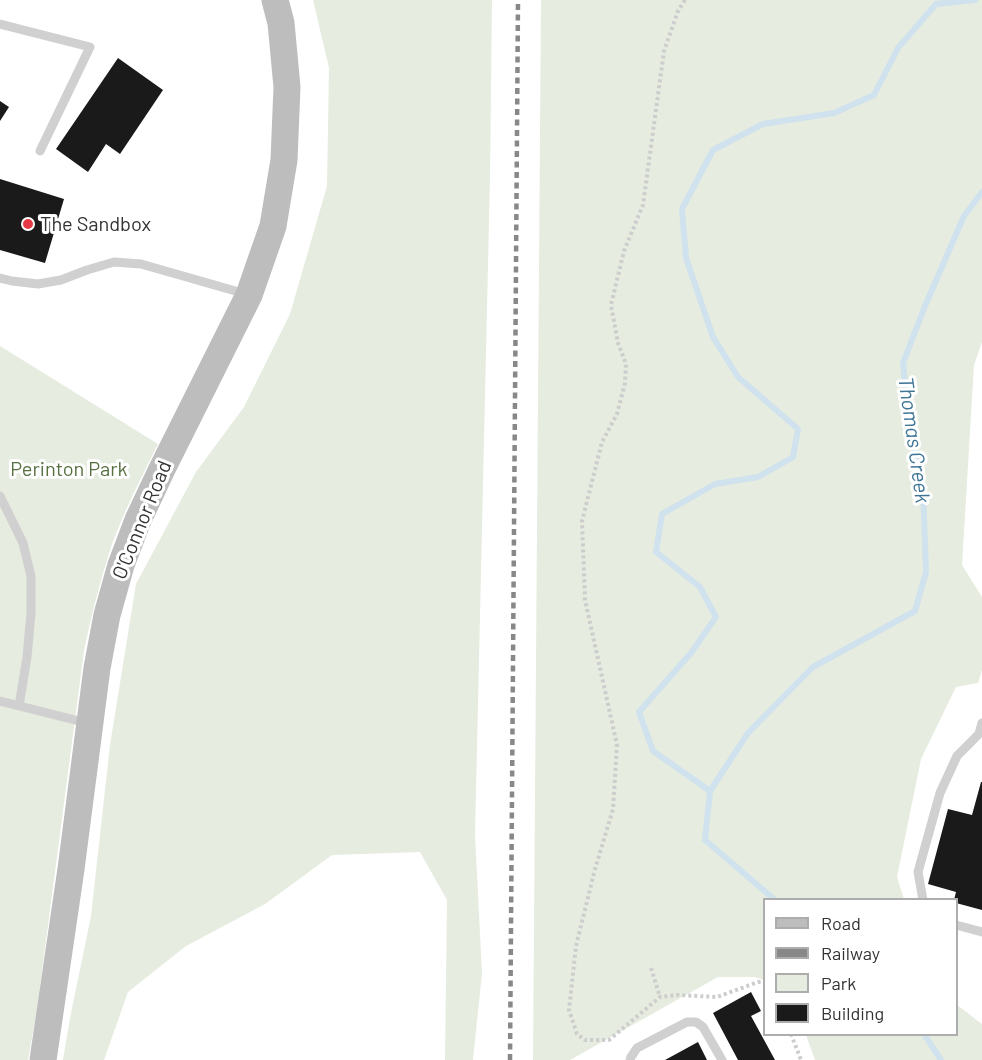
<!DOCTYPE html>
<style>
body{margin:0}
#map{position:relative;width:982px;height:1060px;overflow:hidden;background:#fff;font-family:Barlow,sans-serif}
canvas{display:block}
.legend{position:absolute;left:763px;top:898px;width:195px;height:138px;box-sizing:border-box;background:#fff;border:2px solid #adadad;margin:0;padding:8px 10px;list-style:none;font-size:18px;color:#333}
.legend li{display:flex;align-items:center;gap:12px;height:30px}
.legend b{width:30px;border:2px solid #adadad}
</style>
<div id="map">
<canvas width="982" height="1060"></canvas>
<ul class="legend">
<li><b style="height:8px;background:#bdbdbd"></b>Road</li>
<li><b style="height:8px;background:#888"></b>Railway</li>
<li><b style="height:16px;background:#e6ecdf"></b>Park</li>
<li><b style="height:16px;background:#1a1a1a"></b>Building</li>
</ul>
</div>
<script>
const context = document.querySelector('canvas').getContext('2d');
context.lineJoin = 'round';
function fillPath(path, color) { context.fillStyle = color; context.fill(path, 'evenodd'); }
function trace(path, color, width, dash) { context.strokeStyle = color; context.lineWidth = width; context.lineCap = dash ? 'butt' : 'round'; context.setLineDash(dash || []); context.stroke(path); }
function label(font, color, halo, rows, align = 'center') {
  context.font = font + ' Barlow,sans-serif'; context.lineWidth = 6; context.setLineDash([]); context.textBaseline = 'middle'; context.strokeStyle = halo; context.fillStyle = color; for (const [text, x, y, turn = 0] of rows) {
    context.save(); context.translate(x, y); context.rotate((+turn || 0) * Math.PI / 180); context.textAlign = isNaN(turn) ? turn : align; if (halo) context.strokeText(text, 0, 0); context.fillText(text, 0, 0); context.restore();
  }
}
fillPath(new Path2D(`
 M313,0H492L490,176L475,835L482,973L473,1060H445L447,900L420,852L332,855L265,904L186,946L128,992L104,1060H63L70,1018L91,916L110,745L136,584L196,472L244,407L290,314L327,186L329,68Z
 M541,0H982V342L974,365L962,565L982,597V670L978,683L956,687L921,759L897,877L904,899L764,900V980L755,977H718L570,1060H533Z
 M0,346L158,444C141,478 124,511 111,547C100,581 91,616 84,651L37,1009L28,1060H0Z
 M957,1005L982,1024V1060H815L806,1035L956,1034Z`), '#e6ecdf');
trace(new Path2D(`
 M710,791L653,751L639,712L691,653L716,617L700,587L656,552L662,514L715,484L758,477L793,457L798,429L738,377L713,337L686,258L682,209L713,150L763,124L834,113L874,95L898,48L936,4L975,0
 M775,900L705,840L710,791L748,733L813,667L915,611L926,572L923,487L910,431L903,363L925,306L964,216L982,192
 M924,1034L941,1060`), '#cfe2ee', 6);
fillPath(new Path2D(`
 M118,58L163,90L120,154L106,144L88,172L56,149Z
 M0,101L9,107L0,121Z
 M0,179L64,199L45,263L0,250Z
 M981,782H982V910L956,903V900H954L956,892L928,884L948,809L972,815Z
 M751,992L761,1011L751,1016L775,1060H738L713,1013Z
 M698,1042L707,1060H665Z`), '#1a1a1a');
trace(new Path2D(`
 M685,0L678,11L664,51L643,205L624,251L611,305L618,343L626,364L625,383L617,414L602,442L582,521L585,600L617,745L613,809L595,869L576,946L569,1010L577,1034L585,1040H609L660,997L678,995L717,997L758,982H764
 M651,968L660,997
 M791,1034L801,1060`), '#cdcdcd', 4, [3, 3]);
trace(new Path2D(`
 M0,24L90,47L40,151
 M0,278L12,281L38,284L61,280L87,270L114,262L141,264L246,294
 M0,496L23,543L31,576V613L27,657L19,706
 M0,701L87,723
 M923,900L918,872L940,793L957,756L979,734L982,723
 M956,925L982,932
 M630,1060L631,1057L637,1048L687,1022H696L703,1027L722,1060`), '#d0d0d0', 9);
trace(new Path2D(`
 M43,1060L71,869L97,668L107,615L121,565L138,520L162,469L249,295L273,226L284,160L287,87L281,23L275,0`), '#bdbdbd', 27);
trace(new Path2D(`
 M510,1060L518,0`), '#888', 4.5, [6, 4.5]);
for (const [x, y, r, color] of [
 [28,224,6,"#e63946"]
]) { const dot = new Path2D(); dot.arc(x, y, r, 0, 2 * Math.PI); context.fillStyle = color; context.fill(dot); trace(dot, '#fff', 2); }
label('20px', '#333', '#fff', [
 ["The Sandbox",40,224]
], 'left');
label('20px', '#56703f', '#fff', [
 ["Perinton Park",69,469]
]);
label('20px', '#333', '#fff', [
 ["O'Connor Road",142,520,-68]
]);
label('italic 21px', '#3f7597', '#fff', [
 ["Thomas Creek",914,440,82]
]);
</script>
